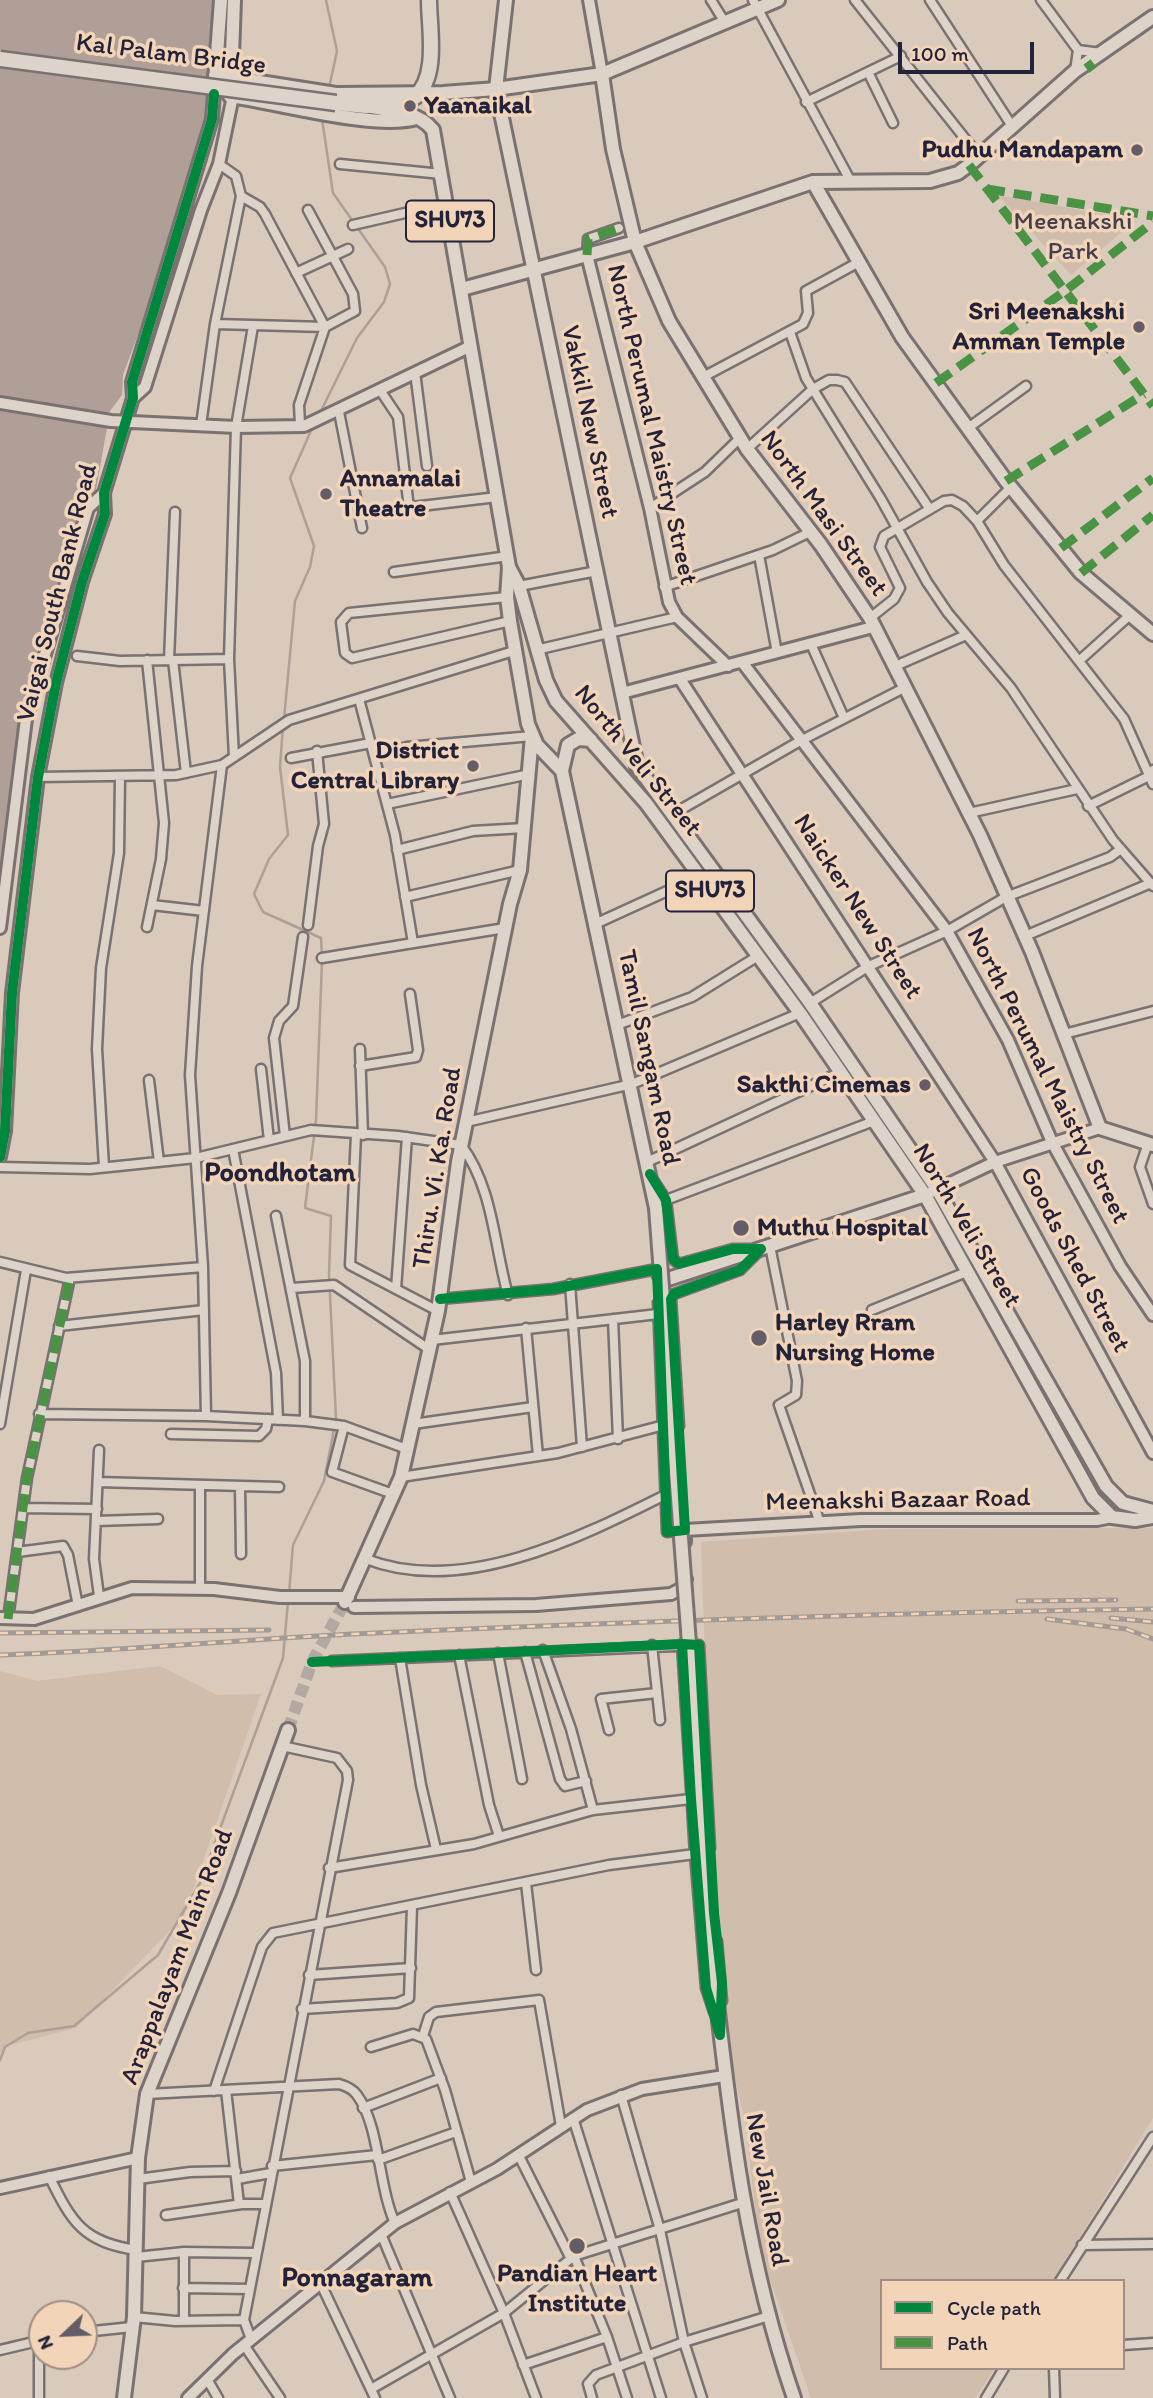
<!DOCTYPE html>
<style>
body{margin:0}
#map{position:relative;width:1153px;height:2398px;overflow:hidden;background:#d9cabc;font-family:Itim,sans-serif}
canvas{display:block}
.legend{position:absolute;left:880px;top:2279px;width:245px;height:91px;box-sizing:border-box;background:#f2d5b8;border:2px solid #9f8d86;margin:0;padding:9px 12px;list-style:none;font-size:21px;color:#22223b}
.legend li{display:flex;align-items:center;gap:14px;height:35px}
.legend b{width:35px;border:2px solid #9f8d86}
.north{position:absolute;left:28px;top:2300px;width:70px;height:70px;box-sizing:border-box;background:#f2d5b8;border:2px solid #9f8d86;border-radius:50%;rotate:247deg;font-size:19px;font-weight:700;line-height:28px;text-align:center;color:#22223b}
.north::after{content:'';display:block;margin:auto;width:24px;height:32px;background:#625d68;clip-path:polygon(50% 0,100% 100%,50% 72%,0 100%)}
.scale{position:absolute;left:898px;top:42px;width:136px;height:32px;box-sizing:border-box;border:4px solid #22223b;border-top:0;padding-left:9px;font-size:21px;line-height:24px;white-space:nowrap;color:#22223b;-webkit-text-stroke:5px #f2d5b8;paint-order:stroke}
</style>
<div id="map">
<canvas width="1153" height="2398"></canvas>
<ul class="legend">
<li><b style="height:9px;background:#00873e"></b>Cycle path</li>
<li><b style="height:9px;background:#4a9344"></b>Path</li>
</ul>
<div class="north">N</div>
<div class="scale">100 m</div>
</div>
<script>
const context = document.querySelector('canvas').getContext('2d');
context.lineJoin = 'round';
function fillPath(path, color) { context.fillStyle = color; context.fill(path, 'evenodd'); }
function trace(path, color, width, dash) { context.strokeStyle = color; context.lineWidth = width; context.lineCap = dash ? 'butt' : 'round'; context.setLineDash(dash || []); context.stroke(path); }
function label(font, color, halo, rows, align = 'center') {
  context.font = font + ' Itim,sans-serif'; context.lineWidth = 7; context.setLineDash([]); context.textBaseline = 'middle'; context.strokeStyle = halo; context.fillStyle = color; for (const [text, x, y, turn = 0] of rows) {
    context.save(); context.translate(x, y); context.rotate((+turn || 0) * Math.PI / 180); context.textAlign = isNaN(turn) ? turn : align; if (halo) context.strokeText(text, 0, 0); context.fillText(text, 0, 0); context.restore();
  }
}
fillPath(new Path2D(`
 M1153,1528V2118L1053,2281H882V2368H995L975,2398H811L760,2250L745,2121L732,2067L712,1863L701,1542L884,1529Z
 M160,1666L217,1695L261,1694L184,1916L76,2028L7,2046L0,2053V1671L37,1681Z`), '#d0bdab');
fillPath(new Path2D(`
 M998,195L1136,220L1071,275Z`), '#d0bcac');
fillPath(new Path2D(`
 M0,0H215L209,117L158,281L123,375L122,395L110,411L96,490L81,509L30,674L12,770L0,875Z`), '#af9f96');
trace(new Path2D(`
 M326,0L337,51L329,88
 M319,415L357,338L384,302L390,284L385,267L333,193L322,119
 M284,719L295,601L310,567L314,546L290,478L314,424
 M283,726L280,767L288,835L269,859L254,894L263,912L321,938L322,955
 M289,1594L293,1545L324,1481L336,1419L329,1274L331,1216L305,1208L316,1120L322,961
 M0,2060L5,2047L28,2033L74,2026L158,1955L200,1883L283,1658L288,1601`), '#af9f96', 2.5);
trace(new Path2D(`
 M312,1662L332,1661`), '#b4a8a2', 8, [8, 4]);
trace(new Path2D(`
 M342,1608L354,1607`), '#b4a8a2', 10, [10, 5]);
trace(new Path2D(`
 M288,1730L312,1662L345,1602`), '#b4a8a2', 12, [12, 6]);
const minor = new Path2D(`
 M711,0L724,21
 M753,0L850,180
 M855,0L978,155
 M930,0L1012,126
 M1041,0L1078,50
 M1075,71L1078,50L1101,53
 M868,72L893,123
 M806,102L901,56
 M340,164L442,174
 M241,196L260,207L265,214L325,327L299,405L300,424
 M353,225L405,213L447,207
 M587,255L588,239L619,228
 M296,273L348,249
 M215,324L325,327L355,311L353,294L308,210
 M790,332L806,378L881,499L927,582L948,613L1011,688L1113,840L1153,886
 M415,372L427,466
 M703,377L803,324L808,313L806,291L859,262
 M380,390L398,417L409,508
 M339,412L362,528
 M201,425L215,324L241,196L236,176L219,164
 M968,428L1026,386
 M747,449L813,389L829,380H837L845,382L929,508
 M650,508L705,472L740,438
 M387,510L497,497
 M977,521L1012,486
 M759,555L777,653
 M394,572L508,556
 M519,586L597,571
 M664,587L773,550L810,532
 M507,597L349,613L341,622L345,653L352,658L510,621
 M870,618L894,599L900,588L880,547L884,536L944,501L952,500L963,506L977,521L1004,565L1124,719L1153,784
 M811,644L844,718
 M536,650L677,617
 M77,656L120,661L229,659
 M147,660L164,823L161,859L147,927
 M169,660L175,512
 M173,660L186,773
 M1080,660L1130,615
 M893,667L966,635
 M359,699L395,835L413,943
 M374,756L407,747L532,736
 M234,757L229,659L236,427L253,326
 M291,758L371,743
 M38,777L176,775L222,765L289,720L517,650
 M387,804L530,774
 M1088,806L1147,777L1153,770
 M969,813L1077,789
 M673,814L800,741L904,688
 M397,850L473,831L524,828
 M405,897L520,870
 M152,905L204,911
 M595,924L700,876
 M308,925L318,846L324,824L317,751
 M1025,936L1151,883
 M322,958L505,928
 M810,1003L869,966L947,931L1006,897L1110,857L1121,849
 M617,1025L692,997L758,956
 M1064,1034L1153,1011
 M360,1049L363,1135
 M360,1066L416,1057L418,1050L410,994
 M261,1069L269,1140
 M149,1080L159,1162
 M466,1122L632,1084L800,1013
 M356,1135L350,1265L438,1311
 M285,1136L274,1038L279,1021L293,1006L303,937
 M1148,1143L1140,1167L1153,1204
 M233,1149L276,1373L278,1420
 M647,1162L841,1072
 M0,1167L90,1169L196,1158L311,1130L398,1136L461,1145C493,1187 494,1245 508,1295
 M104,1167L97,1049L101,968L119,853L120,776
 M653,1180L666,1200L673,1259L679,1264L733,1249H749
 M666,1200L874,1121
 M276,1216L305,1361V1421
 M770,1246L797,1381L796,1395L779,1405L820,1523
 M0,1262L66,1278L203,1267
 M570,1284L582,1447
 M292,1288L334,1285L430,1350
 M396,1289L407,1137
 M440,1299L553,1289L657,1269V1276
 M658,1303L667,1532L685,1530
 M872,1310L969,1271
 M613,1319L618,1439
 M59,1326L204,1310
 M526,1328L538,1456
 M432,1340L658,1314
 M39,1414L206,1416L305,1421L344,1426L407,1449
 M206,1416L203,1267L190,1075L197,966L222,765
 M0,1424L26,1270
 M413,1424L533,1407
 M344,1426L332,1472L393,1494
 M679,1426L671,1299L674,1294L740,1270L758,1252
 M171,1434L259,1436L266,1429L268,1419
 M401,1477L558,1453L664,1425
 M98,1482L279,1487
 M200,1485V1589
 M240,1486L241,1554
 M23,1508L97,1509
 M96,1521L158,1519
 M17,1552L63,1546L68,1555L78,1606
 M366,1559C463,1597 581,1537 667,1494
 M99,1596L94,1559L99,1450
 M8,1619L27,1478L70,1278
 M682,1644L695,1854L706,1988L714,2012
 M652,1645L660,1720
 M543,1650L571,1729L593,1810
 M525,1652L560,1779L565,1786L586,1781
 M498,1653L522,1779
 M459,1655L489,1805L499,1836
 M400,1658L421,1785L436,1849
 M332,1661L699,1645L710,1848
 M609,1730L601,1699L657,1693
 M329,1868L474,1844L593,1810L691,1799
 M526,1883L536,1970
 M717,1941L722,2001
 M309,1975L411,1968
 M302,2009L397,2003L409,1998L412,1906
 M423,2036L429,2017L436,2012L539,2000L561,2126
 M371,2047L413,2034L426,2039L445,2090L471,2182
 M226,2090L239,2204
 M214,2091L262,1947L273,1933L609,1865L695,1854
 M147,2094L339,2084C346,2086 353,2089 357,2095C380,2126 378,2186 395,2223
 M621,2095L660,2230L684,2342L702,2398
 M363,2108L441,2078
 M573,2118L661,2398
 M518,2154L571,2259
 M378,2160L456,2132
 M272,2166L377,2155
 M49,2176C72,2223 83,2242 137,2250
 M138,2179L190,2172L236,2171
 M237,2179L271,2173
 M450,2192L504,2313L536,2398
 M166,2215L242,2204H265
 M381,2234L450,2398
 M1082,2245L1153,2244
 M574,2256L607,2337L627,2398
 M136,2257L184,2252L256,2253
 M1060,2281L1153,2137
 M320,2282L375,2398
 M183,2288L250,2289
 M134,2317L175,2321L244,2320
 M184,2321V2252
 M84,2332L132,2327
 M251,2339L244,2320L348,1780L347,1771L337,1758L282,1746
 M244,2345L280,2398
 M1123,2345L1153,2343
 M0,2350L42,2340
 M523,2365L607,2337
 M1054,2368L1055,2398
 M207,2379L218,2398
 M371,2389L504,2313L574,2256L742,2203
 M39,2398V2341
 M592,2398L588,2384L596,2375L684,2342L769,2316
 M986,2398L1004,2368`);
const tertiary = new Path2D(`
 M589,0L602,74
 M587,255L650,508L669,602L677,617L728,666
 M133,398L145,387L201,210L219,164L233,96
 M0,403L111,421L236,427L304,426L471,346
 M742,662L947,931L1008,1040L1052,1142L1120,1266L1153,1315
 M680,679L995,1162L1153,1453
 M622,693L873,627
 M0,928L26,719L88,508L104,493
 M0,1157L5,1131L12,993L38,777L56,683L82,582L105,514L104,493L133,398L132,382L212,119L214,94
 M925,1195L995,1162L1100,1128
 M685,1542V1530L861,1520H1097L1112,1517
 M354,1607L536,1605L671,1594L682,1588L686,1579
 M0,1618L34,1619L132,1588L214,1589L280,1597H349
 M0,2188L138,2158
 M188,2398L233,2354L395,2223L497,2169L587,2110L642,2089L724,2076`);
const secondary = new Path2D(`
 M506,0L496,89L602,74L778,0
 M602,74L613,149L635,242L669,321L747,449L821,545L870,618L980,835L1032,952L1100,1128L1153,1145
 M813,182L902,337L1006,481L1081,573L1153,634
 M462,289L635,242L813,182L930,181L958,173L969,165L1075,71L1153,17
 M509,567L507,597L510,621L528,724L537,745L562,771L656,1208
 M345,1602L401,1477L438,1311L458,1162L510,904L520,870L532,736
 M715,1986C731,2128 747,2262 794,2398
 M124,2398L134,2317L138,2158L147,2094L229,1893L288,1730`);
const primary = new Path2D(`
 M215,75L336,94L443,93L496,89L637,766L810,1003L937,1189L1106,1486L1123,1503L1153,1511
 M215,81L221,0
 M231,83L234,0
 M230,96C276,102 375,130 416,118
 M371,107C392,110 419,112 433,130L509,567L519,586L546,680L556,701L646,803L800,1013L925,1195L1093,1498L1112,1517
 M562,771L568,745L578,739L591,740
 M662,1281L925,1195
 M1112,1517L1135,1520L1153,1517`);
const trunk = new Path2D(`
 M336,103L366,106L415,97C439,76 429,29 429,0`);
trace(minor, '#797271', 13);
trace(tertiary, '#797271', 16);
trace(secondary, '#797271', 18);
trace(primary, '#797271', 18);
trace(trunk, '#797271', 19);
trace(minor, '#ded3c9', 8);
trace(tertiary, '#ded3c9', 10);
trace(secondary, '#ded3c9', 12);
trace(primary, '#ded3c9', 12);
trace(trunk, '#ded3c9', 14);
const rail = new Path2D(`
 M1018,1601L1116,1600
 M1111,1618L1153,1622
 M1047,1619L1126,1629L1153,1639
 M0,1633L269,1630
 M0,1655C118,1651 235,1640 353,1634C620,1622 886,1613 1153,1609`);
trace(rail, '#a19a95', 5);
trace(rail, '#f2d5b8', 2.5, [8]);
const secondaryBridge = new Path2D(`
 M656,1208L715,1986`);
const trunkBridge = new Path2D(`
 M0,59L336,103`);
trace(secondaryBridge, '#797271', 18, []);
trace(trunkBridge, '#797271', 19, []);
trace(secondaryBridge, '#ded3c9', 12);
trace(trunkBridge, '#ded3c9', 14);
trace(new Path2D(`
 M1087,62L1093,70
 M969,165L1153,406
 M987,189L1153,216
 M587,255L588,239L619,228
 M936,383L1065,291L1153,222
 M1006,481L1144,394
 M1061,548L1153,478
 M1081,573L1153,515
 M8,1619L27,1478L70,1278`), '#4a9344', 9, [18, 9]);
trace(new Path2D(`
 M0,1157L5,1131L12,993L38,777L56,683L82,582L105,514L104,493L133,398L132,382L212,119L214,94
 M440,1299L553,1289L657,1269L667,1532L685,1530L671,1299L674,1294L740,1270L761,1249H733L679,1264L673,1259L666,1200L650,1174
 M312,1662L682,1644L699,1645L714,1913L722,1983L720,2035L706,1988L691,1799L682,1644`), '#00873e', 10);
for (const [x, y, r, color] of [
 [410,106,7,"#625d68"],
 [1137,150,7,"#625d68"],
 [1139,327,7,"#625d68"],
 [326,494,7,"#625d68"],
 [473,766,7,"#625d68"],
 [925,1085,7,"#625d68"],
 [741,1228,9,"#625d68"],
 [759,1338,9,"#625d68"],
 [577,2246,9,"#625d68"]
]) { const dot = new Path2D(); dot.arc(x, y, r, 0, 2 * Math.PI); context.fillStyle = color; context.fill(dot); trace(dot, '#f2d5b8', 2.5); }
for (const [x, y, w] of [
 [450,221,88],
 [710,891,88]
]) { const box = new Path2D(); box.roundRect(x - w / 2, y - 20.5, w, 41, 5); context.fillStyle = '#f2d5b8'; context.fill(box); trace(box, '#22223b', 2); }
label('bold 24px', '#22223b', null, [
 ["SHU73",450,221],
 ["SHU73",710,891]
]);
label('26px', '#22223b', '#f2d5b8', [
 ["Kal Palam Bridge",171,55,7],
 ["Vakkil New Street",589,422,78],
 ["North Perumal Maistry Street",651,425,77],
 ["North Masi Street",823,514,54],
 ["Vaigai South Bank Road",58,593,-76],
 ["North Veli Street",637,761,51],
 ["Naicker New Street",857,907,57],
 ["Tamil Sangam Road",648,1058,78],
 ["North Perumal Maistry Street",1047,1076,63],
 ["Thiru. Vi. Ka. Road",438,1168,-81],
 ["North Veli Street",966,1226,59],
 ["Goods Shed Street",1074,1260,62],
 ["Meenakshi Bazaar Road",898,1501,-1],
 ["Arappalayam Main Road",178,1957,-69],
 ["New Jail Road",766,2190,80]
]);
label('bold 26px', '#22223b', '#f2d5b8', [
 ["Yaanaikal",424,106],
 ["Pudhu Mandapam",1123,150,"right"],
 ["Sri Meenakshi",1125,312,"right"],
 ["Amman Temple",1125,342,"right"],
 ["Annamalai",340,479],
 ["Theatre",340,509],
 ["District",459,751,"right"],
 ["Central Library",459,781,"right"],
 ["Sakthi Cinemas",911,1085,"right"],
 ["Muthu Hospital",757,1228],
 ["Harley Rram",775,1323],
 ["Nursing Home",775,1353],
 ["Pandian Heart",577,2274,"center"],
 ["Institute",577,2304,"center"]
], 'left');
label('26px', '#433f4f', '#f2d5b8', [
 ["Meenakshi",1073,222],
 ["Park",1073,252]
]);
label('bold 28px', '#22223b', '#f2d5b8', [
 ["Poondhotam",280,1174],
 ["Ponnagaram",357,2279]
]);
</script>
